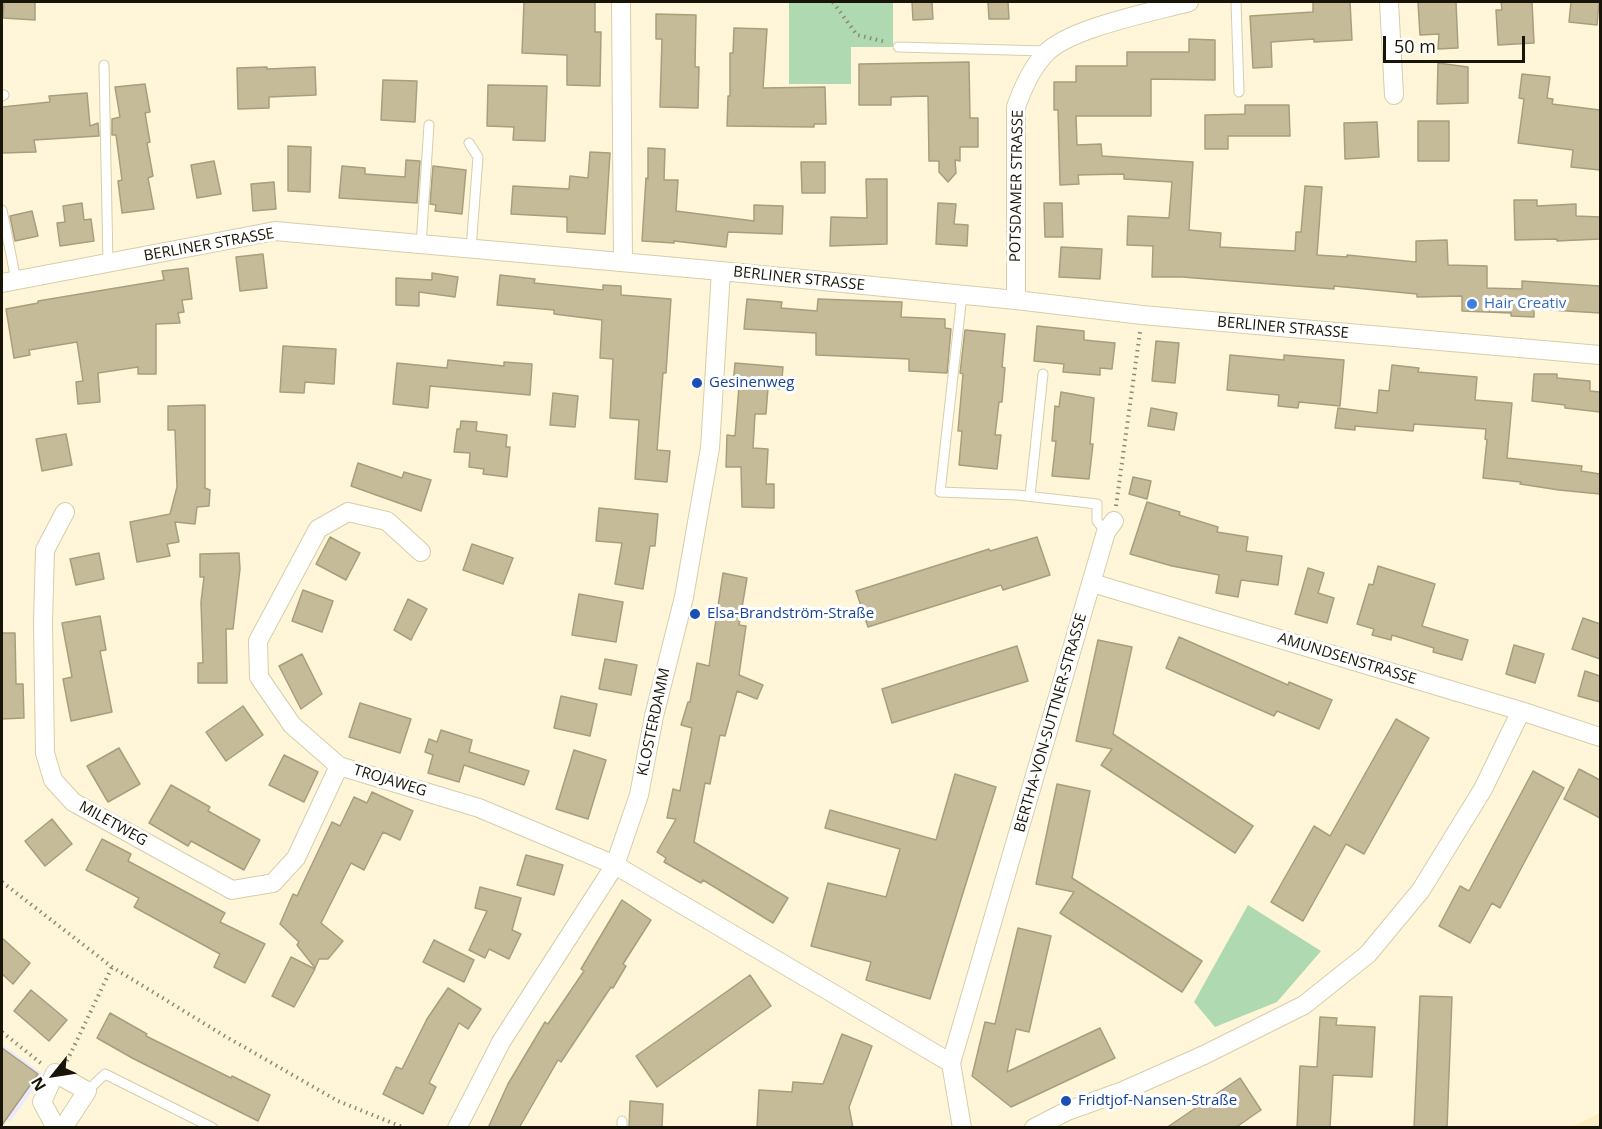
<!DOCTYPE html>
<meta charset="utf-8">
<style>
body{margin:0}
#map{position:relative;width:1602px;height:1129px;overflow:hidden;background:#fff6d9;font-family:"Open Sans",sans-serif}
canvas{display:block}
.frame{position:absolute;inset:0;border:3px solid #181407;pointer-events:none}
.north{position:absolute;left:24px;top:1045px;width:60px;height:60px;-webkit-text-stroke:4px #fff;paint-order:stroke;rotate:240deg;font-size:16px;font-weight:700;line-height:24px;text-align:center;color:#181407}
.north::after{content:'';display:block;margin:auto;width:21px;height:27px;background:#181407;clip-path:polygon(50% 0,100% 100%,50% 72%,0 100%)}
.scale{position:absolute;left:1383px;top:36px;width:142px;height:27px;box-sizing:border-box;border:3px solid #181407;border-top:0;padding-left:8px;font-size:18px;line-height:21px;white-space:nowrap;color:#181407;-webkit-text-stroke:4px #fff;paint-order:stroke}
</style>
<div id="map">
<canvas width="1602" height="1129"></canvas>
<div class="frame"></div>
<div class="north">N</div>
<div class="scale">50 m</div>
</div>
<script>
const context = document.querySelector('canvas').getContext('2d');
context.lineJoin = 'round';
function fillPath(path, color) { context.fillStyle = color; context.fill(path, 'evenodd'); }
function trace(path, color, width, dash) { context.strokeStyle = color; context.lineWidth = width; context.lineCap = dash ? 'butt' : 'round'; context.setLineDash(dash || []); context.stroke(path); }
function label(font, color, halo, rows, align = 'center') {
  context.font = font + ' "Open Sans",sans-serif'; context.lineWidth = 6; context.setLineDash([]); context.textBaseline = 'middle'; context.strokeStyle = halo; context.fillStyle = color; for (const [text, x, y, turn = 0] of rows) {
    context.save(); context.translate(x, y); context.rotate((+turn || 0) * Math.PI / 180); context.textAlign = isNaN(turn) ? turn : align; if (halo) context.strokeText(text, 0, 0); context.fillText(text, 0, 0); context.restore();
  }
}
fillPath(new Path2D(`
 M1600,1113V1127H1571Z`), '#fbeec1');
fillPath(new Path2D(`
 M2,1044L44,1075L10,1122L2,1116Z`), '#eceafc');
fillPath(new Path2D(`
 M789,2H893V47H851V84H789Z
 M1248,905L1321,951L1277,1002L1215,1027L1194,1002Z`), '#aed9b1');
const building = new Path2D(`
 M4,2H35V20L3,18Z
 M524,2H595V32H601L600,86L567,85V55L522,53Z
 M912,2H932L933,19L913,20Z
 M988,2H1008L1009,19H989Z
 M1313,2H1350L1352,40L1314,42V39L1271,42L1272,67L1253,68L1250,16L1313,12Z
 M1418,2H1456L1458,48L1438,49L1439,34L1420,35Z
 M1501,2H1532L1534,43L1498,45L1496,10H1502Z
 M1571,2H1599L1597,25L1569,22Z
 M656,14L696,15L695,67H699L698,108L660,107L662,39H656Z
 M734,28L767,29L763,88L825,87L826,124H814V127L727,126L728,96H730V53H733Z
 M1189,39L1215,40V80L1151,79V116H1076L1077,145L1101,144L1102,156L1193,162L1189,230L1221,233L1220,247L1295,251L1296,232H1301L1305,186L1322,187L1317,255L1347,257V255L1416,262V241L1447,240L1448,265L1487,266V288L1522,289V281L1600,286V313L1534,309V317L1511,316V313L1462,311V296L1417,297V294L1334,286V289L1182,277H1152L1153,246L1127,245L1128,216L1169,218L1172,182L1124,179V174L1078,175L1079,184L1060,185L1058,110H1054V82H1076V66H1127V52H1189Z
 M969,62L970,118H978V147H960V161L955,160L956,173L948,182L939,172V161H929L928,96L891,97V105H859V64Z
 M1438,63L1468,67V103L1437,104Z
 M267,67V69L315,67L316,95L269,97V108L238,109L237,68Z
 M1522,74L1550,77L1547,98L1553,99L1552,104L1600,110V170L1571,167L1573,150L1518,143L1524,99L1519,98Z
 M383,80L417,81L415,122L381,120Z
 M145,84L150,112L145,113L150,142L147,143L153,176L148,178L154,209L122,213L118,181L122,180L116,135H112V119L120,117L115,87Z
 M488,85L547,86L545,141L513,140L514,127L487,126Z
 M87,93L90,126L98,123L99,136L34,140L36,152L2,153V107L50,102L49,96Z
 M1245,105H1289L1290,136H1228V149H1205V115L1245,114Z
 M1418,121H1449V161H1418Z
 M1377,122L1379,157L1345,159L1344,123Z
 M288,146L311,147L310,192L288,191Z
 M648,148L665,149L664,180H678L676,211L754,221V205L783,206L782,234L728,232L726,247L674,241V243L642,241L646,178L648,179Z
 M590,152L610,153L605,234L567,232V217L511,214L513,186L569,189L570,176L588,178Z
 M406,160L420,161L417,203L339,198L342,166L365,168V174L405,177Z
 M214,161L221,194L197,198L191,165Z
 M801,162H825V193H802Z
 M433,166L466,170L462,214L435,211L436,205L430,204Z
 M866,179H887V244L830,246L831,217L867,218Z
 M274,182L276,209L253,211L251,184Z
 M1514,200H1537V206L1576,204V216L1600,217V239L1557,241V239L1515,240Z
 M82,203L84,220L91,219L94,241L60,246L57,223L65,222L63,206Z
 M938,203L956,204L954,224L968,225L967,246L936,244Z
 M1044,203H1062L1063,237H1045Z
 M32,211L38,236L15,241L10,216Z
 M1061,247L1102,249L1100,279L1059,277Z
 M263,254L267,288L240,291L236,257Z
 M188,268L192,299L182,300L184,312L178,313L180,323L156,324V374H138V367L98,373L100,402L78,404L76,382L83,381L77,342L29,350L30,355L14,358L6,309L38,303V301L164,280L162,271Z
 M432,273L458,277L455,297L419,292V306L396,305V278L432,280Z
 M500,275L535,279L534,283L603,290V285L621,286V295L671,299L666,373H663L657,450L670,451L667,482L635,479L639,420L610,418L613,359L600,358L602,320L554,314V310L497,305Z
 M747,299L782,302L781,308L817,311L818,299L902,302L901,317L945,319V328L951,329L947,373L909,371V359L816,355V333L744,329Z
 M1037,326L1084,331V340L1115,343L1112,369L1100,368V375L1063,372L1064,364L1034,361Z
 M965,330L1005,334L1002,367L1005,368L1002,402H999L995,435H1001L997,469L959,465L962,431H958L963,374L960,373Z
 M1156,341L1179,343L1175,383L1152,381Z
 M283,346L336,349L334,384L305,382L304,393L280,392Z
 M1230,355L1284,360V355L1344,360L1340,406L1299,402L1298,408L1278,406L1279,395L1227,390Z
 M448,360L504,366V362L532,364L530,395L430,386L428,408L393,404L397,363L447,368Z
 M735,363L783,367L781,389L768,388L766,414H755L753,448L768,449L766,484H774V508L742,507L741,467H726L727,435L735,436L739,386L733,385Z
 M1392,365L1419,368L1418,372L1477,377L1475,400L1512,403L1507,458L1582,466L1581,471L1600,474V494L1559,490L1520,484L1521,482L1483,478L1487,440L1485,439L1486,429L1414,424L1413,431L1355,426V430L1335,428L1338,408L1377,413L1379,390L1389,391Z
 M1534,374H1557V378L1590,381V391L1600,392V412L1565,408V405L1532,401Z
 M1061,392L1094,398L1090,444H1093L1089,479L1052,476L1056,441H1052L1055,406L1059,407Z
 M553,393L578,396L575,427L550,425Z
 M205,405V488L210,490L209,506L197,507L195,524L175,522L179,542L167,544L170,556L137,562L130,522L170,514L177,487L175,430H168V406Z
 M1151,408L1177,413L1174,430L1148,426Z
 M461,421L477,422L476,431L507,435L506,447H510L507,477L483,474L484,469L469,467L470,453L454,452L457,429H460Z
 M66,434L72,465L42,471L36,439Z
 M358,463L402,478L404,472L431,480L421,511L351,486Z
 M1133,477L1151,481L1147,499L1129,494Z
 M1147,502L1180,512L1179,515L1218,527L1217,532L1248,537L1246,551L1282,556L1278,585L1241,580L1238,597L1216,593L1219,575L1172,566L1130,554Z
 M599,508L658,514L655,546H650L643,589L615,584L622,543L596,541Z
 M330,537L360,553L346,580L316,564Z
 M1037,537L1050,575L1003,590L1001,585L868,627L856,591L989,549L990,551Z
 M472,544L513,558L503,584L463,570Z
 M99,553L104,579L76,585L70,559Z
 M239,553L240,569L233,629H226L227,683H198V663H203L201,602L204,577H200V554Z
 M1378,566L1435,584L1422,626L1468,640L1462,660L1433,652L1434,648L1392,635L1391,640L1372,635L1374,629L1357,624L1369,584L1373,585Z
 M1308,568L1324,573L1318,593L1334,598L1327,623L1295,614Z
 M723,573L747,578L739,625L746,626L739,675L763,685L757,699L737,691L725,736L720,735L710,784L705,783L694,842L788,898L773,923L703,880L701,883L664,862L666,858L657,852L676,819L667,818L673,789L680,791L692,728L681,725L688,702H690L697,663L709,666Z
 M303,590L333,601L322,632L292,621Z
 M579,594L623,602L616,642L572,635Z
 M408,599L427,609L411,640L394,630Z
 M100,616L106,650L100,651L112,712L71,721L63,679L72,677L62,623Z
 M1583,618L1600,624V659L1572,649Z
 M2,633H15L16,684H23L24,718L2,719Z
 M1179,637L1288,685L1289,682L1332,700L1319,729L1277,711L1274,716L1166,668Z
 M1098,640L1132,647L1113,734L1253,826L1235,853L1101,765L1112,749L1076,741Z
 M1514,645L1544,654L1535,683L1506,674Z
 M1017,646L1028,681L892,723L882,689Z
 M302,654L322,694L301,709L279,666Z
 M605,659L637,665L631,695L599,689Z
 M1585,671L1600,676V702L1578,696Z
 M561,696L597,704L590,736L554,728Z
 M360,703L411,719L400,753L349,737Z
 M243,706L263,735L226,761L206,732Z
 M1396,719L1429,738L1364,854L1346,844L1303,921L1271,902L1314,826L1330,836Z
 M441,730L472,740L469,752L529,771L524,785L464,765L459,782L428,773L433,755L425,752L429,739L437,742Z
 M119,748L140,784L108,802L87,766Z
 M574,750L606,760L588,819L556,809Z
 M284,755L318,772L304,802L269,785Z
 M1579,769L1600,780V818L1564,799Z
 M1533,771L1564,788L1500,908L1492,903L1470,943L1439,926L1460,886L1469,891Z
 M955,774L996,787L930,999L866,980L871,962L811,946L828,883L886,897L900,849L825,828L830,810L936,840Z
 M1057,784L1090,791L1072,878L1202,961L1182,992L1060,913L1074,892L1036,884Z
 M171,785L210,807L208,811L260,840L244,870L191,841L188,846L149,823Z
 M372,792L413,811L400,840L383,832L364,870L351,863L321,923L343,941L328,959H319L315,968L297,945L299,942L280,924L293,894L297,896L332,822L340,826L354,797L367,803Z
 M52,819L72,844L45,866L25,841Z
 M102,839L131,854L128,861L225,913L220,922L265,944L245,983L214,967L220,954L134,907L139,898L86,870Z
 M526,855L563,865L554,895L517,885Z
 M480,887L521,898L512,930L521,934L509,959L489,949L485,958L469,950L487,911L475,908Z
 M622,900L651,920L623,964L626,966L613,988L611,987L561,1062L558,1060L519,1128H488L508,1084L545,1022L548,1024L584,971L581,969Z
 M1018,928L1051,936L1029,1032L1016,1029L1007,1072L1100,1028L1115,1058L1011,1107L972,1076L985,1022L995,1024Z
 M2,938L30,963L13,984L2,974Z
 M434,940L474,960L464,982L423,962Z
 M291,957L315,969L294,1007L272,996Z
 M750,975L771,1006L657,1087L636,1056Z
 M448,988L481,1009L468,1029L459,1023L429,1083L436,1087L423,1114L383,1094L396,1067L402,1069L427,1019Z
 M31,990L67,1020L49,1041L14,1011Z
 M1420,996L1452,997L1447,1128H1414Z
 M110,1013L147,1034L146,1036L231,1078L232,1076L270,1095L258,1121L134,1059L97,1038Z
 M1320,1017L1337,1018L1336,1025L1375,1027L1372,1077L1333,1075L1330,1128H1297L1300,1066L1317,1067Z
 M842,1034L872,1046L849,1107L853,1128H757L759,1090L792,1092L793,1082L823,1084Z
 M2,1048L38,1074L2,1125Z
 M1240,1078L1261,1110L1235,1128H1166Z
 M630,1101L663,1104L662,1128H629Z`);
fillPath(building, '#c5bb98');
trace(building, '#a99e7c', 1.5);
const lane = new Path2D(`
 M1236,2L1239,92
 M898,47L1045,51
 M104,65L108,263
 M2,96L4,95
 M469,143L478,157L471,249
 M2,210L16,280
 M421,245L429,125
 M962,295L940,492L1017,495L1097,504V521L1106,532
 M1030,496L1043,374
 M87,1091L105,1074L213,1128
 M622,1128V1121`);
const street = new Path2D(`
 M621,2L623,262
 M1389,2L1394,95
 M2,283L275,231L721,271L1016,300L1142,315L1600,355
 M1016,300V107C1023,87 1031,69 1045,54C1069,28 1153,12 1189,2
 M65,512L45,550L43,622L45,753L53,780L73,802L232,890L273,883L296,858L339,766
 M421,552L387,521L348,512L318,529L258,641L259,677L292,725L339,766L479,808L615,865L951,1063
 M1092,583L1521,711L1600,737
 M56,1128L42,1102L55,1073L87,1091L63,1128
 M457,1128L501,1042L615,865L639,795L654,716L684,597L710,448L721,271
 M962,1128L951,1063L1106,532L1114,521
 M1034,1128L1067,1111L1123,1091L1204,1055L1304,1005L1368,954L1421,890L1483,789L1521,711`);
trace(lane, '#d7cda9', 11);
trace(street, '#d7cda9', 20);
trace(new Path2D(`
 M833,2L857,35L886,42
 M1116,506L1140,332
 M2,882L112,967L223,1035L338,1101L405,1128
 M2,1032L42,1064
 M67,1061L112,967`), '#8f8973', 4, [1.5, 4.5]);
trace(lane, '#fff', 9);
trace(street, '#fff', 18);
trace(new Path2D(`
 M1599,1128L1600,1127`), '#97907a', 4.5, [12, 6]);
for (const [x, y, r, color] of [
 [1472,304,6,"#3f7fe0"],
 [697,383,6,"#1a4fb4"],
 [695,614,6,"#1a4fb4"],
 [1066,1101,6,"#1a4fb4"]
]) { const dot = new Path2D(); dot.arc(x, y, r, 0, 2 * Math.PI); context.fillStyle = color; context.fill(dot); trace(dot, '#fff', 2); }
label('15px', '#181407', '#fff', [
 ["POTSDAMER STRASSE",1017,186,-89],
 ["BERLINER STRASSE",209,245,-10],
 ["BERLINER STRASSE",799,279,6],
 ["BERLINER STRASSE",1283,328,5],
 ["AMUNDSENSTRASSE",1347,659,17],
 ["KLOSTERDAMM",654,722,-78],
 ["BERTHA-VON-SUTTNER-STRASSE",1051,723,-74],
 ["TROJAWEG",390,781,17],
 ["MILETWEG",113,824,29]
]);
label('15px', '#366cbe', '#fff', [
 ["Hair Creativ",1484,304]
], 'left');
label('15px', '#164399', '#fff', [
 ["Gesinenweg",709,383],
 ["Elsa-Brandström-Straße",707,614],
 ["Fridtjof-Nansen-Straße",1078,1101]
], 'left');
</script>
